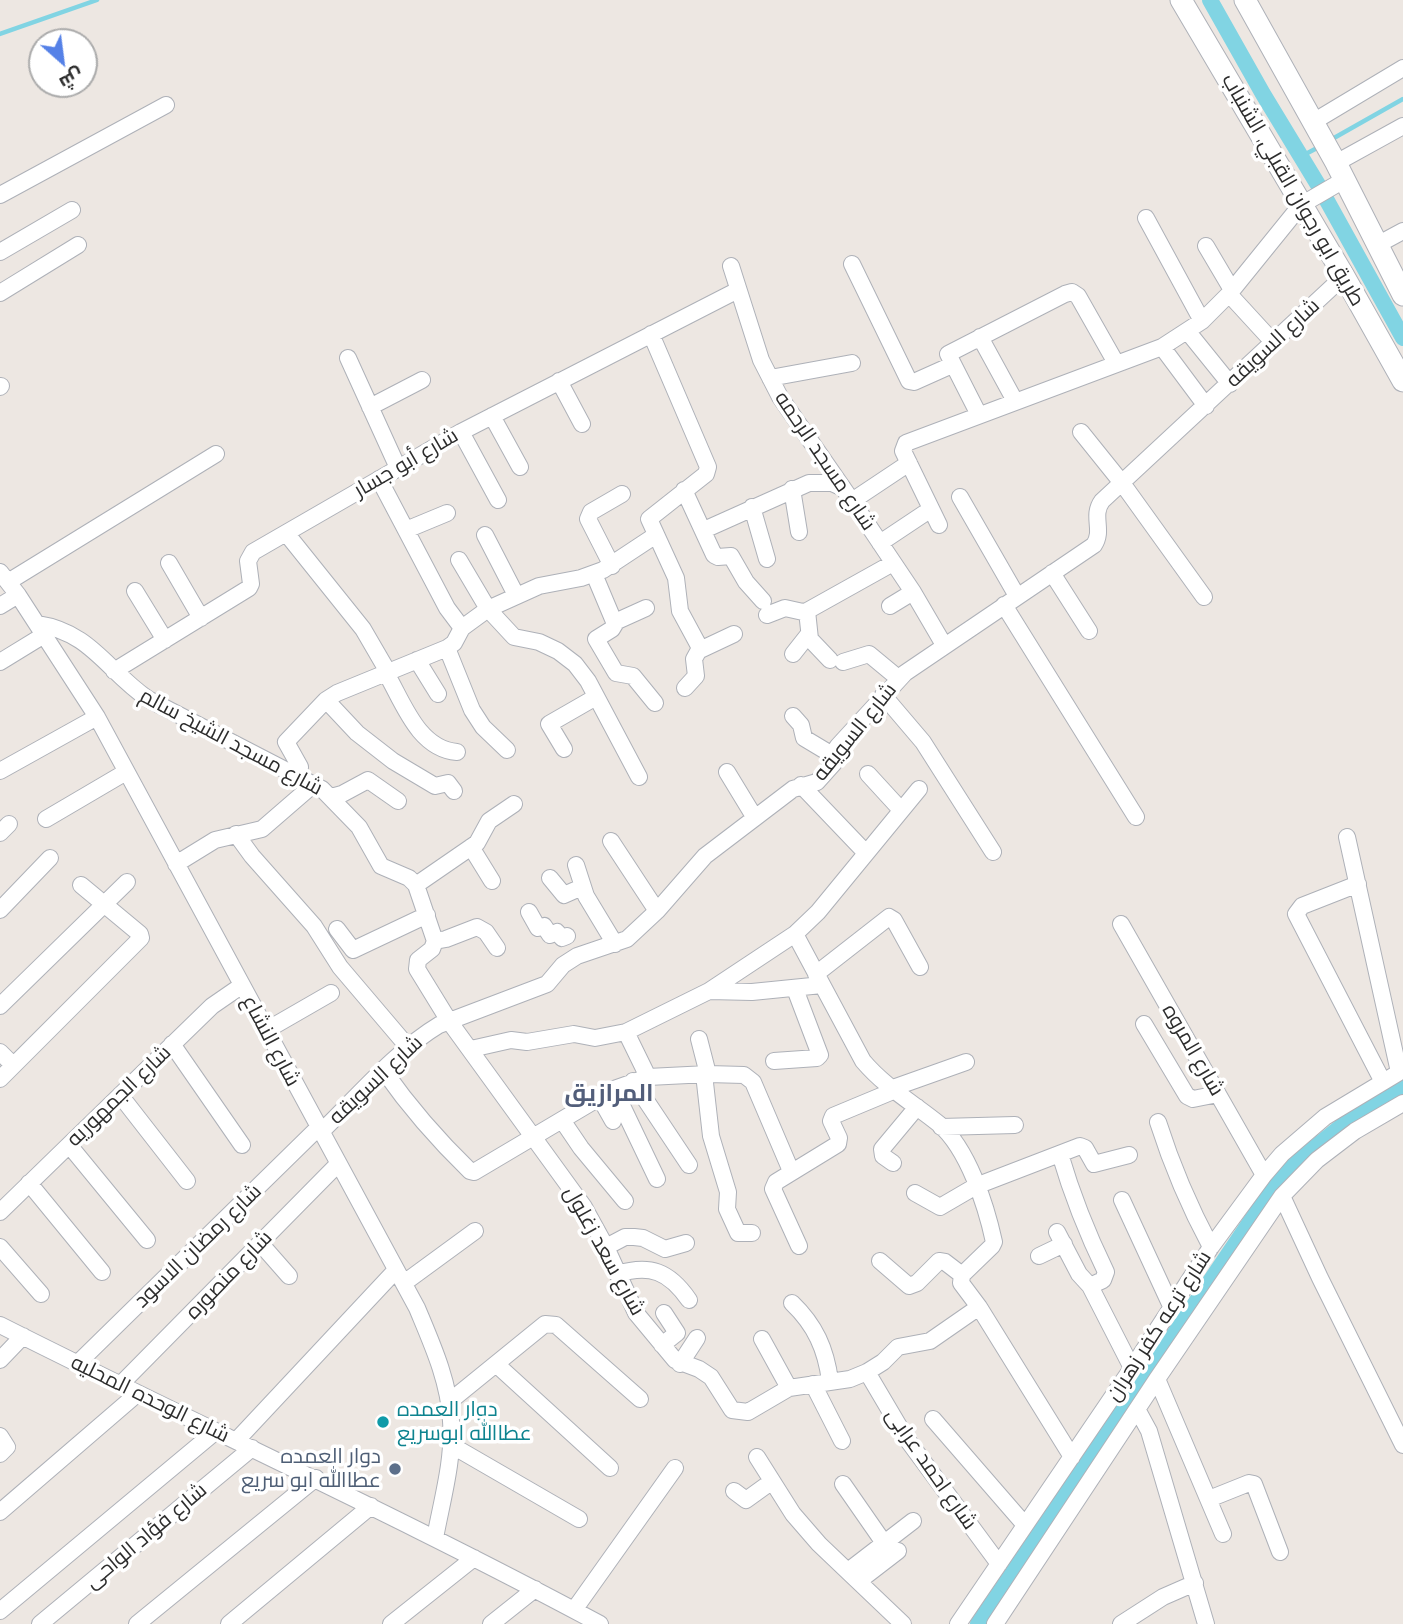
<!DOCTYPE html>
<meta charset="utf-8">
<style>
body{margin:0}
#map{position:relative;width:1403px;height:1624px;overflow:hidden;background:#ede7e2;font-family:Raleway,Cairo,sans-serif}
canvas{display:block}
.north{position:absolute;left:28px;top:28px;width:70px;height:70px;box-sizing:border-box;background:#fff;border:2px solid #ababab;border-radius:50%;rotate:152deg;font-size:19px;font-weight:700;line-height:28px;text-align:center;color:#2d2d2d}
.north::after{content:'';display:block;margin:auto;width:24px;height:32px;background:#5581e7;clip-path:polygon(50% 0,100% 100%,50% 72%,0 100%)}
</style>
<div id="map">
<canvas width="1403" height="1624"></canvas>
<div class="north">ش</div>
</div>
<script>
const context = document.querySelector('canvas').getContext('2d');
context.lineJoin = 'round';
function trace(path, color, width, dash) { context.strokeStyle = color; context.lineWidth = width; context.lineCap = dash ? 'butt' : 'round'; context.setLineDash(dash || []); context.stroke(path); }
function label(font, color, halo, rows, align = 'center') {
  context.font = font + ' Raleway,Cairo,sans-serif'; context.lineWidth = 7; context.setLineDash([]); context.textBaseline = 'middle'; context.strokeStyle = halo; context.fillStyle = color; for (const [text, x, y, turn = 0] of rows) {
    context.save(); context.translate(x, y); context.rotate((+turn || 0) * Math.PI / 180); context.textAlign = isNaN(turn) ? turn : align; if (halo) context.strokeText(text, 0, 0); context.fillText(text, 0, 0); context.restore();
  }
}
trace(new Path2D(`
 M0,34L97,0
 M1334,138L1403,99
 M1300,157L1317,148`), '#81d4e3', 4.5);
trace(new Path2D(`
 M1210,0L1263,94L1320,188L1403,338
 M978,1624L1284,1172L1353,1117L1403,1085`), '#81d4e3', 16);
const minor = new Path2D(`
 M1313,122L1403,68
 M1336,163L1403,126
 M0,195L166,105
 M1146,218L1202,321
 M1377,245L1403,231
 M1206,246L1232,290
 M0,252L72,210
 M852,264L909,381L914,382L952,365
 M731,266L761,360L780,397L852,501L913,592L944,645
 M0,293L78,245
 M1229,294L1274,343
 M1188,332L1230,384
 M651,334L708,467L706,474L649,519L676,578L680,611L700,648L694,659L696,676L685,688
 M980,337L1015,401
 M1162,347L1206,406
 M348,358L398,468
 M770,378L852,363
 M559,381L582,424
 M0,387L1,386
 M370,407L422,380
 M979,415L948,354L1065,294L1072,292L1078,296L1116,363
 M492,416L520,467
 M461,432L498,500
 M1081,432L1122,483L1204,597
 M379,479L447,608L462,628
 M792,489L799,532
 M684,490L714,555L718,557L731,556L746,582L763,601
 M960,497L1017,596
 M852,501L909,463
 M752,507L767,559
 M939,525L903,451L906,443L1162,347L1202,321L1229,294L1301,205L1344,180
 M406,530L447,513
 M704,530L809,483H832L843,488
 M286,533L363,629L388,672
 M485,535L516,595
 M880,543L931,509
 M459,560L488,609L514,637L539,642L558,651L575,664L588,681L639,777
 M169,563L201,618
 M612,566L588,519L591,512L622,494
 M0,572L18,595L97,717L417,1308C432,1344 449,1381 451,1421C454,1459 442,1500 435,1538
 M1052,573L1089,631
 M594,574L615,624L612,629L596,639L616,673L633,676L655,703
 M8,582L216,454
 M135,591L165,640
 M1004,605L1136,817
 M0,606L18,595
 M890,606L913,592
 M807,611L810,639L830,660
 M767,615L785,608L803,612L807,611L893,563
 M615,622L646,608
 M37,624C91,632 107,671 148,699L322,789L359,827L381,866L409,878L416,885L435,941L432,949L418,960L417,969L449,1021L584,1207L606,1247L636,1313L675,1360L699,1369L711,1377L732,1410L748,1412L789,1388L850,1379L867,1372L883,1362L898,1347L930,1341L979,1307
 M447,648L472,710L483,727L507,750
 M700,650L734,634
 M793,654L808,635
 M417,660L438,694
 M0,662L44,635
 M843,662L869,654L898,678
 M114,671L249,588L251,584L248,561L253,552L461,432L738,290
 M386,673C403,702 418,749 457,752
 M883,695L923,742L993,852
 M326,700L357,733L393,761L435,786L448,783L454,791
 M793,716L801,725L804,738L834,756
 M564,749L549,724L596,697
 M0,771L97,717
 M727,772L755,818
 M868,774L901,810
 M298,776L300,767L286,742L326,700L337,693L447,648L454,643L462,628L488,609L539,586L581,578L603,570L656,535
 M801,785L866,853
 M331,797L342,794L368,780L398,801
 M46,819L126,772
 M0,833L9,824
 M236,834L252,856L314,926L340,967L408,1047
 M1347,837L1399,1072
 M611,841L657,911
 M471,847L492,881
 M176,864L215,840L262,829L314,784
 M576,865L586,896L615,944
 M550,878L564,895L582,887
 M1358,884L1302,906L1296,914L1383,1082
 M416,885L477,843L489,821L514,804
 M0,910L50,858
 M529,912L538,928L544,926L550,935L557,932L562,938L567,936
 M1121,924L1264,1175
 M337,929L353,950L427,915
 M795,934L863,1061C885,1087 913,1103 939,1124C968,1149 986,1205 994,1242L992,1246L962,1275L961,1283L979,1307L1072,1457
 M435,941L446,939L477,927L486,932L497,948
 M816,974L889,917L894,920L920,967
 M709,991L752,992L822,985
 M0,1006L127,882
 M1144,1024L1187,1096L1193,1099L1218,1094
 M265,1031L331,993
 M626,1032L648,1077
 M699,1039L708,1074
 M172,1044L242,1145
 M471,1049L511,1040L527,1042L574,1034L595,1038L626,1032L709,991L795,934L818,912L919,789
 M0,1052L13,1065
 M774,1061L817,1058L820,1055L795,989
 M384,1071C410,1108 438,1140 470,1171L474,1172L614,1089L648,1077L708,1074L744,1075L753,1082L791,1171
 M704,1074L711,1136L728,1192L727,1209L738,1233H752
 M0,1079L141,938L140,934L81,885
 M633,1081L689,1165
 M614,1089L657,1179
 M890,1089L966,1062
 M120,1095L187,1181
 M600,1098L613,1121
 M562,1120L581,1148L625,1201
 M1158,1122C1172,1166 1189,1206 1211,1247
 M941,1127L1015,1125
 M320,1133C356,1098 397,1050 439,1025L547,984L563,965L577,956L627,939L657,911L705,856L793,789L817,782L834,763V752L838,746L905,673L1094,545C1104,530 1091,516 1102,501L1344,276
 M69,1145L147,1240
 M1060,1154C1072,1195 1087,1233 1106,1272L1103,1280L1090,1286
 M893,1163L883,1156L882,1149L917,1107
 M29,1183L102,1272
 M915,1193L940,1207L976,1186L1080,1146L1085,1148L1094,1164L1129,1155
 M1282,1196L1320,1278L1403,1445
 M1122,1200L1171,1306
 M0,1212L212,1006L241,986
 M1057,1232L1079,1274L1090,1286L1132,1368
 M260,1243L289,1276
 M799,1246L773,1189L776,1182L838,1144L839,1138L831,1121L833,1116L893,1091
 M0,1247L41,1294
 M606,1247L625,1237H634L643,1238L665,1249L686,1243
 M1039,1256L1064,1244
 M880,1261L909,1286L917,1283L939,1261L945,1262L962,1275
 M617,1274C650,1264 669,1271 689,1300
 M404,1283L475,1231
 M792,1303C815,1325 826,1349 830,1381
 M0,1325C200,1426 403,1518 600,1624
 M762,1339L789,1388
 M662,1345L677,1333L664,1313
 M0,1360L23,1336
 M77,1364L318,1128
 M496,1364L610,1468
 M680,1364L697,1338
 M867,1372L906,1438L999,1564
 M1157,1379L1223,1534
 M813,1384L842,1441
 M120,1385L338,1164
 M449,1402L545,1324L556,1325L640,1399
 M1137,1409L1149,1431L1206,1624
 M933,1419L1025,1525
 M0,1436L7,1447L0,1454
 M236,1441L396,1270
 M451,1445L579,1519
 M757,1457L793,1514L819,1544L903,1624
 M843,1484L884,1543
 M734,1491L746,1500L771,1482
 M1209,1499L1249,1483L1254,1484L1280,1552
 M0,1512L137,1394
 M848,1571L913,1521
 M859,1581L898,1551
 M574,1610L675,1468
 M0,1611L216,1431
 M40,1624L252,1448
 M137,1624L316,1478
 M229,1624L371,1506
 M391,1624L474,1558
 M491,1624L535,1589
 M958,1624L1132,1368L1211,1247L1264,1175L1282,1154L1325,1117L1403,1070
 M995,1624L1157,1379L1282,1196L1317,1160L1355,1131L1403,1103
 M1121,1624L1163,1597L1195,1583`);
const tertiary = new Path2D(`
 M1181,0L1344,276L1403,381
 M1245,0L1336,163L1403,295`);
trace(minor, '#aeb1b8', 18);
trace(tertiary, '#aeb1b8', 23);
trace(minor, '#fff', 16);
trace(tertiary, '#fff', 21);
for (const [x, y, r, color] of [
 [383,1422,7,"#0f9aa8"],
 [395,1469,7,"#5c6f8a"]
]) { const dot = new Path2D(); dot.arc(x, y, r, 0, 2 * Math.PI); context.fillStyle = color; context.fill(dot); trace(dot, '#fff', 2.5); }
label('21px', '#2d2d2d', '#fff', [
 ["طريق ابو رجوان القبلي, الشنباب",1293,190,60],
 ["شارع السويقه",1273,343,-43],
 ["شارع مسجد الرحمه",825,461,56],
 ["شارع أبو جسار",406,463,-30],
 ["شارع السويقه",855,732,-51],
 ["شارع مسجد الشيخ سالم",231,742,28],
 ["شارع النشاع",271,1041,62],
 ["شارع المروه",1193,1050,60],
 ["شارع السويقه",376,1080,-43],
 ["شارع الجمهوريه",119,1096,-44],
 ["شارع رمضان الاسود",198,1246,-44],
 ["شارع سعد زغلول",604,1251,61],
 ["شارع منصوره",229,1275,-46],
 ["شارع ترعه كفر زهران",1159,1326,-57],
 ["شارع الوحده المحليه",150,1399,26],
 ["شارع احمد عرابى",931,1469,55],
 ["شارع فؤاد الواحى",146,1536,-40]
]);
label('21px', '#0d838f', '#fff', [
 ["دوار العمده",397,1410],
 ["عطاالله ابوسريع",397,1434]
], 'left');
label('21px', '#4e5e75', '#fff', [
 ["دوار العمده",381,1457],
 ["عطاالله ابو سريع",381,1481]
], 'right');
label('bold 24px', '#525e7a', '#fff', [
 ["المرازيق",609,1094]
]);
</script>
